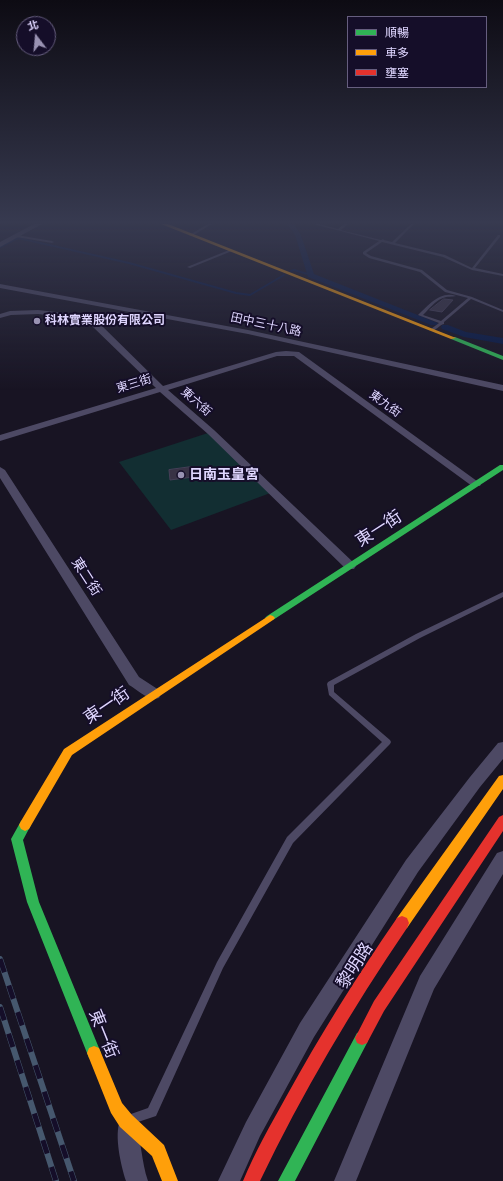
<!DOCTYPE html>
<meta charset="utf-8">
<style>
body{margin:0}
#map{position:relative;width:503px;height:1181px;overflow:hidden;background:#181423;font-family:"Open Sans","Noto Sans TC",sans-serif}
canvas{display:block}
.legend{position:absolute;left:347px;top:16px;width:140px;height:72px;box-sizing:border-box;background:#150e29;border:1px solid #665e7f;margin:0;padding:5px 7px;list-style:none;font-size:12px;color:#dfd6ff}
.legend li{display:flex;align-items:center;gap:8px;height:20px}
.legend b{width:20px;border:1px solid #665e7f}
.north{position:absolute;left:16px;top:16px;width:40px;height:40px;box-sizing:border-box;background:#150e29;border:1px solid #665e7f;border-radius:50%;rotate:344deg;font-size:11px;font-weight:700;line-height:16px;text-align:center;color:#dfd6ff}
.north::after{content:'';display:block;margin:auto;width:14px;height:18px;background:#9992b2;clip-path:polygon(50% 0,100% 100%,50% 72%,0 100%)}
</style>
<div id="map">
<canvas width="503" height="1181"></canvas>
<ul class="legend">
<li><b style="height:5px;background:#30b455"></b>順暢</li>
<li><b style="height:5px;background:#ff9f0a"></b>車多</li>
<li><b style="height:5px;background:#e5322d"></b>壅塞</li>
</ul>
<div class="north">北</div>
</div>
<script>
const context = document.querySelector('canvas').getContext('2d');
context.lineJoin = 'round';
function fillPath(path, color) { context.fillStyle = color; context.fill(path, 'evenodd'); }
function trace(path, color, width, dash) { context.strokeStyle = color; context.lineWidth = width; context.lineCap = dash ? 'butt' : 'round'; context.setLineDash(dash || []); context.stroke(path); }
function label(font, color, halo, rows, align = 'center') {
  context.font = font + ' "Open Sans","Noto Sans TC",sans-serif'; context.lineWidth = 4; context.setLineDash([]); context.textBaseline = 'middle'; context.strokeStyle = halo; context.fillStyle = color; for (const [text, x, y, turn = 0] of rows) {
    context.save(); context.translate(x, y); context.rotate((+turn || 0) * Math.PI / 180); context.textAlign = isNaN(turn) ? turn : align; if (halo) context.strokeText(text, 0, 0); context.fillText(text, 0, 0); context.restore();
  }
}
fillPath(new Path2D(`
 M211,432L273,492L171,530L119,462Z`), '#122e32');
trace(new Path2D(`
 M0,247L18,238L129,263L236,293L250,295L284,275
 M291,271L294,270L311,275`), '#081946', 2);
fillPath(new Path2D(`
 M287,224H294L301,235L314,274L438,323L437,325H431L308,277L295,235Z
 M442,325H448L466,332L503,338V344L464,337L442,329L441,327Z`), '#081946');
const building = new Path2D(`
 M444,299L453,300L442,312L430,310Z
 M191,467L193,477L170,480L169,470Z`);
fillPath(building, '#383245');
trace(building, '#463f58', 1);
fillPath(new Path2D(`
 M208,224H212L192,236L189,235Z
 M313,224H319L338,229L344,224H348L341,230L381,240L383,239L384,240L392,242L411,224H414L395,243L445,255L472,268L498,235H500V237L475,268L503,274V276L472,270L443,257L382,242L366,253L371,256L422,270L447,290L472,297L503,310V312L471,299L444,322V324C439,325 436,331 431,331V329L439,323L418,315C428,305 441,290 456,296C452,297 447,296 443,298C435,301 429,309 423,315L441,321L468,298L445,292L420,272L369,258L363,254V252L379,241Z
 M17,235L52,241L54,242L52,243L16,237Z
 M229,250L232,251L190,268L187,267Z
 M503,592V597L420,638L334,685V692L390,740L391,742L390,744L293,843L223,968L156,1116L135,1123L131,1122L130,1118L131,1114L148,1108L217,962L287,837L382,742L329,695L327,684L328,682L416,634Z`), '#4d4964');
fillPath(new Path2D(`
 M34,224H42L0,247V242Z
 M0,284L248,330L503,385V391L248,334L0,288Z
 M38,310L74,314L98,322L163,386L276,352L286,351L299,352L481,484L480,486H472L294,356H277L168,390L214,430L354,563L356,566L354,569H346L208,434L160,392L0,441V435L156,388L92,326L73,318L38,314L11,315L0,318V314L10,311Z
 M0,467L5,470L139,677L159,690L161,694L159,698C149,702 138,690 129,685L0,478Z
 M503,742V759L480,787L418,872L314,1037L260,1136L240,1181H218L246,1122L300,1023L406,860L470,777L498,743Z
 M503,851V874L434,989L356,1181H334L420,976L497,853Z
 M127,1118L134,1121C142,1140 141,1161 148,1181H126C121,1166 114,1135 120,1121Z`), '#4d4964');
fillPath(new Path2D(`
 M451,337H455L503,356V360L451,339Z
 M500,465H503V470L273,620H267L265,618L267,616Z
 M25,819L29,821L31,825L23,840L39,902L101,1053L99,1058L94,1060L89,1058L27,902L11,839L21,821Z
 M362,1031L367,1033L369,1038L367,1043L295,1181H278L357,1033Z`), '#30b455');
fillPath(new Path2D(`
 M161,224H168L456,338L451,339Z
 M270,615L273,616L275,618L273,620L72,755L29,829L25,831L21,829L19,825L21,821L64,749Z
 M503,775V789L407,928L402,930L397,928L395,923L397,918L499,776Z
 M94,1046L99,1048L122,1103L132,1115L164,1145L178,1181H162L152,1156L120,1127L111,1113L87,1053L89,1048Z`), '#ff9f0a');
fillPath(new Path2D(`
 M503,815V831L384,1011L367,1043L362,1045L357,1043L355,1038L374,1001L499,817Z
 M402,916L407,918L409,923L407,928C352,1009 302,1093 260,1181H243C255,1152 271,1124 286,1097C320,1035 357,976 397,918Z`), '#e5322d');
const rail = new Path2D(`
 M0,959L74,1181
 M0,1007L56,1181`);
trace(rail, '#46586e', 6);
trace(rail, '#150e29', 5, [14]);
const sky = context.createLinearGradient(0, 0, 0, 390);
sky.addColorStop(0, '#0d0b13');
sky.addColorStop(0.57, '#373a50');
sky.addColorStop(1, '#373a5000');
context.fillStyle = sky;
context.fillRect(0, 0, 503, 390);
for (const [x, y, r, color] of [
 [37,321,4,"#9992b2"],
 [181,475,4,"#9992b2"]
]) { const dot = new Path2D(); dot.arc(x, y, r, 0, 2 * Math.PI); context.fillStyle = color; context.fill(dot); trace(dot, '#150e29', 1.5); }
label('bold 12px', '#dfd6ff', '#150e29', [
 ["科林實業股份有限公司",45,321]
], 'left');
label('12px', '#dfd6ff', '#150e29', [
 ["田中三十八路",266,325,12],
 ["東三街",134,384,-17],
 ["東六街",196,402,41],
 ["東九街",385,404,36]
]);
label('bold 14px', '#dfd6ff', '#150e29', [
 ["日南玉皇宮",189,475]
], 'left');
label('14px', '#dfd6ff', '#150e29', [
 ["東二街",86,577,57]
]);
label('17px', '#dfd6ff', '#150e29', [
 ["東一街",379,529,-33],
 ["東一街",107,706,-34],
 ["黎明路",355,966,-57],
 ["東一街",103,1034,68]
]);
</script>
